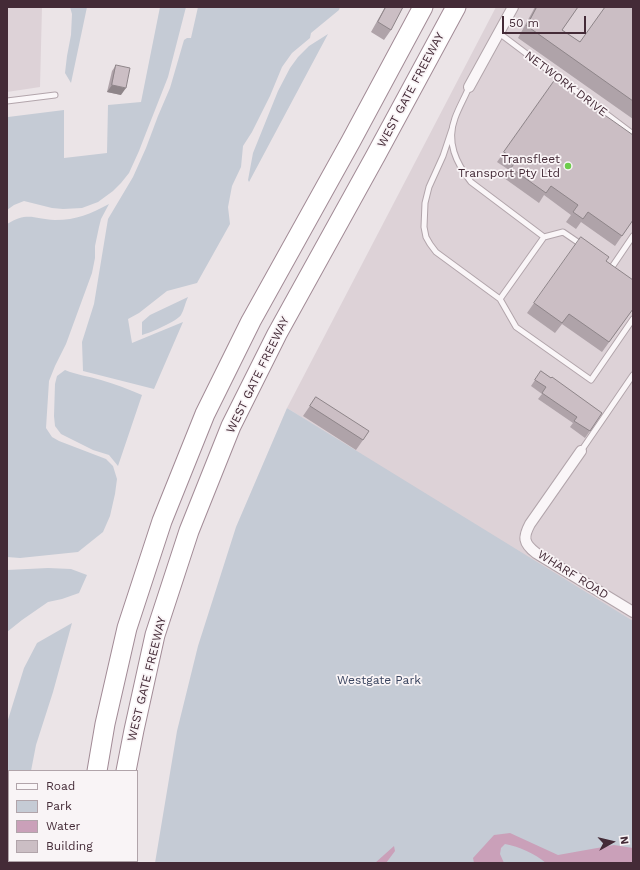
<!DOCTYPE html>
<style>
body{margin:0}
#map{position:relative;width:640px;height:870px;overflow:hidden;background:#ebe4e7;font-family:"Work Sans",sans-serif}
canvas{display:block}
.frame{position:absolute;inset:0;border:8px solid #442b37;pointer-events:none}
.legend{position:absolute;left:8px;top:770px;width:130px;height:92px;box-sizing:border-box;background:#f9f4f6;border:1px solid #b1a4aa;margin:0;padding:5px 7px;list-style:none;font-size:12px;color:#442b37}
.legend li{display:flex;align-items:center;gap:8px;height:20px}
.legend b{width:20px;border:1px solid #b1a4aa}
.north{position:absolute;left:592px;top:822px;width:40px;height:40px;-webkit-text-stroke:3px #f9f4f6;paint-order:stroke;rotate:82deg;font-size:11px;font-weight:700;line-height:16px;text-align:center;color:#442b37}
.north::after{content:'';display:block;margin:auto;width:14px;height:18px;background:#442b37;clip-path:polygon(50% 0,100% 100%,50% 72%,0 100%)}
.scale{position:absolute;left:502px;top:16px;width:84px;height:18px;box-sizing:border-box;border:2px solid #442b37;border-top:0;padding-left:5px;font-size:12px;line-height:14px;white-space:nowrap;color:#442b37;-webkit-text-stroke:3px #f9f4f6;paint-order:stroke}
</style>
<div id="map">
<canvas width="640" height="870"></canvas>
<div class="frame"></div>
<ul class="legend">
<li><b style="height:5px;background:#faf6f8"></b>Road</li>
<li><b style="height:11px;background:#c5cbd5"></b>Park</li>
<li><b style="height:11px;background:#caa0b9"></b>Water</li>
<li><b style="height:11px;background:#cbbec4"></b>Building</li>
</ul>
<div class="north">N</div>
<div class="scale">50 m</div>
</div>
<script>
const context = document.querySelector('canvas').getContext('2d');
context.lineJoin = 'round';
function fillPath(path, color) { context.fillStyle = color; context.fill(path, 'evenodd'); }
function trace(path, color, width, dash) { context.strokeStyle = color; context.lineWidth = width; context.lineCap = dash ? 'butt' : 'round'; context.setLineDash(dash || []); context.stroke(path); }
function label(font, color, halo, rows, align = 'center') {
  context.font = font + ' "Work Sans",sans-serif'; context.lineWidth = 3.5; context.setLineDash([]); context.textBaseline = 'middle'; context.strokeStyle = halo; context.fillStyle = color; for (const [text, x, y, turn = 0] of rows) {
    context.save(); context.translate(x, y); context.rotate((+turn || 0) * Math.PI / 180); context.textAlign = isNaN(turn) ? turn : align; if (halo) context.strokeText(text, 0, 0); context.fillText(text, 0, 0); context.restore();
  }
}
fillPath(new Path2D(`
 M7,7H42L40,87L7,92Z
 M496,7H633V627L287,408Z`), '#ddd2d7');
fillPath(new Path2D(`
 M70,7H87L71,83L65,73L67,56L71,35L72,14Z
 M160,7H186L168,77L144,138L139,151L129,173L121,183L113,191L98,202L82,208L63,209L52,208L24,201L14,205L7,210L8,117L64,110V158L107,153L108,105L141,102Z
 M198,7H340L339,10L311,33L310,38L292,53L282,67L270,96L252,132L243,146L241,167L232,186L228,207L230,224L197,283L167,291L139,313L128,319L132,343L183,322L154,389L83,371L82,342L94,304L108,219L133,177L146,148L158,116L170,88L184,40L187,38H191Z
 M328,34L249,182L248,180L253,153L278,91L290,68L298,57L309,46Z
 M109,204L101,219L99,227L95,246V258L92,273L66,344L55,366L49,381L46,428L52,437L59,441L106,459L113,466L117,479L115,494L110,516L103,532L78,552L20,558L7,557V224C28,211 34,219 55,220C77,220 90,214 109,204Z
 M188,297C185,303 184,310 181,315C177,321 150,333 142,335V322L150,315Z
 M65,370C76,375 89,376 101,380C115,384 128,389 142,395L118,466L109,455L93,450L61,434L55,426L54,416L55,384L57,376Z
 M287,408L633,621V863H155L177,731L198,646L236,527Z
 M48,568L71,569L87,575L79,593L62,599L48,602L22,620L7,632V570Z
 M72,623L53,692L36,745L31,771H9V861H21L20,863H7V723L24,668L37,643Z`), '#c5cbd5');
fillPath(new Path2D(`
 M510,833L558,855L614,845L633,848V863H546C534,853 520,847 505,844L501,848L500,854L504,863H474L473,858L494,835Z
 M394,846L395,851L386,863H375Z`), '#caa0b9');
const lane = new Path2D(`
 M499,33L633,134
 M7,101L55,95
 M452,129L443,156L429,187L425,203L424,227L426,237L430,244L436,252L500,299L544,237L471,182C456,163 446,142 455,118C459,107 465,97 469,87
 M544,237L563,232L582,245
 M612,267L633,236
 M500,299L516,327L591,380L633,319
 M581,451L633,375`);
const street = new Path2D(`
 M469,87L513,7
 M581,451L530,524C523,537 523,543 536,553L633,612`);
const highway = new Path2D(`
 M97,771L105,724L127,628L162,521L205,414L251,321L351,141L423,7
 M126,771L134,730L155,635L189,531L231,426L277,334L376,155L456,7
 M82,863V861
 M111,863V861`);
trace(lane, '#b2a5ab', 7);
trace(street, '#b2a5ab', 12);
trace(highway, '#a28b96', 21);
trace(lane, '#faf6f8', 5);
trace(street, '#faf6f8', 10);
trace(highway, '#fff', 19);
fillPath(new Path2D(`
 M385,7H403L391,30L384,40L371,32Z
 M535,7H578L562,30L580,42L633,7V119L518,38Z
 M116,65L121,95L107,92L112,71Z
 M555,80L633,220L615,246L581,222L576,229L566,222L571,215L544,195L539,203L504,178L509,170L497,162Z
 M606,261L633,309L602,352L562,324L555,333L527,313L534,303Z
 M541,371L602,413L585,438L570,427L573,423L538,399L542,394L531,386Z
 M316,397L363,440L356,450L303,416Z`), '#afa3a9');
fillPath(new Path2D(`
 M112,85L126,88L121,95L107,92Z`), '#8e8589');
const building = new Path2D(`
 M386,7H403L391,30L378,22Z
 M537,7H578L562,30L580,42L605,7H633V101L527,26Z
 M116,65L130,68L126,88L112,85Z
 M555,80L633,135V220L622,236L588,212L583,219L573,212L578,205L551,186L546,193L511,168L516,161L504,152Z
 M581,237L609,257L606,261L633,280V309L609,342L569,314L562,323L534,303Z
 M541,371L551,378L552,377L602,413L590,431L574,421L577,417L542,393L546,387L535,380Z
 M316,397L369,431L363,440L310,406Z`);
fillPath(building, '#cbbec4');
trace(building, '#8e8589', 1);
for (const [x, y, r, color] of [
 [568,166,4,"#6dcd4c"]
]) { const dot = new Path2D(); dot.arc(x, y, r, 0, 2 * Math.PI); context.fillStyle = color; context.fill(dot); trace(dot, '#f9f4f6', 1.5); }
label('12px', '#442b37', '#f9f4f6', [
 ["NETWORK DRIVE",566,84,37],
 ["WEST GATE FREEWAY",411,90,-62],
 ["WEST GATE FREEWAY",258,375,-64],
 ["WHARF ROAD",573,575,32],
 ["WEST GATE FREEWAY",147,679,-76]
]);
label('12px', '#442b37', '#f9f4f6', [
 ["Transfleet",560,159],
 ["Transport Pty Ltd",560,173]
], 'right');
label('12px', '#39445f', '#f9f4f6', [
 ["Westgate Park",379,680]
]);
</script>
